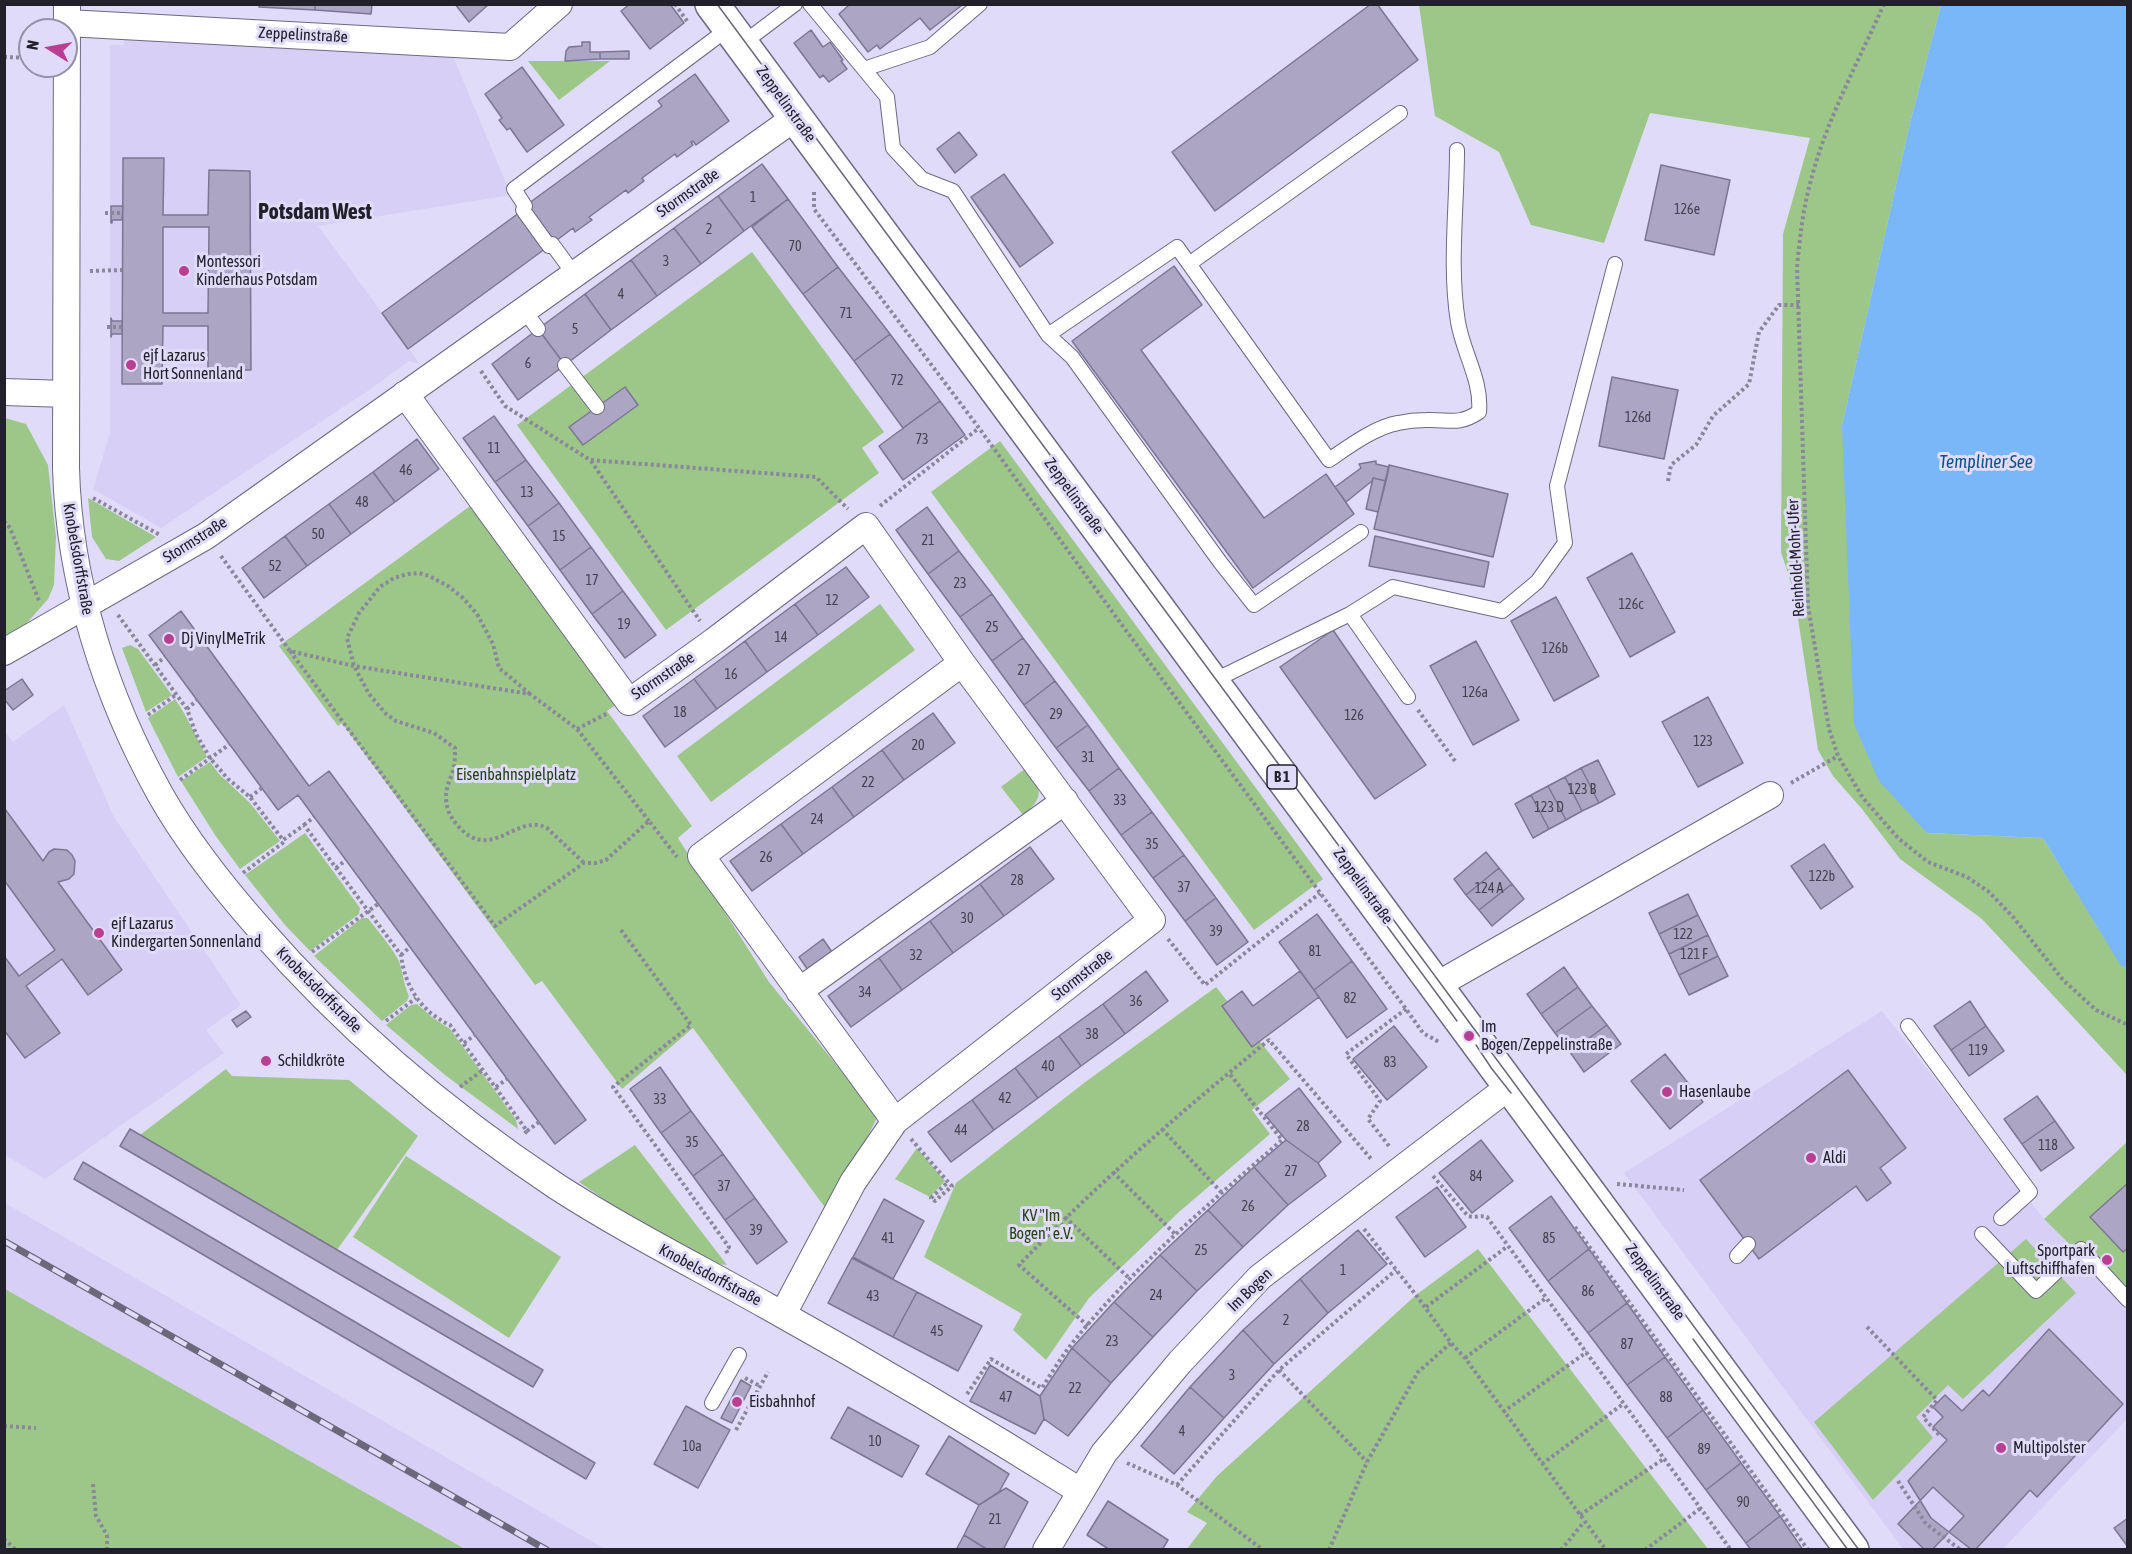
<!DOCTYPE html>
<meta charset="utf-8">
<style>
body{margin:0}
#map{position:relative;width:2132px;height:1554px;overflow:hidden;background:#e1dbfa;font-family:"Asap Condensed",sans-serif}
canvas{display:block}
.frame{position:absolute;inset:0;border:6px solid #22202b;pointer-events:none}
.north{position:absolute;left:18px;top:18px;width:60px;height:60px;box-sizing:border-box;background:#e1dbfa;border:2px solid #9590a7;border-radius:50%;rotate:281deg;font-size:16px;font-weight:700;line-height:24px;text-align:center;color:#22202b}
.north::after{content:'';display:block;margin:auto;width:21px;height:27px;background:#b93f92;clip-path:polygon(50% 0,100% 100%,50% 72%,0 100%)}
</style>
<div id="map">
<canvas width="2132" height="1554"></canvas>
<div class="frame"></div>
<div class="north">N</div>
</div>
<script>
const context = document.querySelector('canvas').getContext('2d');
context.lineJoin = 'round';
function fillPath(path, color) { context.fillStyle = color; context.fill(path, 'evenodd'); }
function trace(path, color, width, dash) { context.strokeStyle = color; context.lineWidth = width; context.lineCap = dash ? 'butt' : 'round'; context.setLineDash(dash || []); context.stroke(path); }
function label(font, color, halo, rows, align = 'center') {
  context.font = font + ' "Asap Condensed",sans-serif'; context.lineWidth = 6; context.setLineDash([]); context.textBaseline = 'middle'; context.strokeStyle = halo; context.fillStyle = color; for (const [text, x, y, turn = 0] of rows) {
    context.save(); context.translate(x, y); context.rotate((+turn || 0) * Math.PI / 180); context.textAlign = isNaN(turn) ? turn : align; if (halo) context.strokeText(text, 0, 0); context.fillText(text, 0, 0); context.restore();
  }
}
fillPath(new Path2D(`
 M124,36L452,54L511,195L318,226L420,364L409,361L369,390L161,528L93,489L110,433V45H124Z
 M64,705L114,817L241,1005L206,1030L224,1053L45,1179L5,1155L4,731L13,742Z
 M1882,1011L2044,1219L2127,1301V1419L2003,1549H1903L1624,1173Z
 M5,1203L605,1549H465L5,1289Z`), '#d7cff5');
fillPath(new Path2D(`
 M1419,5H1941L1910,123L1842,426L1927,833L2043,838L2121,965L2127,967V1075L1982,919L1900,859L1862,809L1833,776L1818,750L1794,592L1781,552L1783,234L1810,138L1650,113L1604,243L1531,225L1499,152L1435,116Z
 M528,61H610L559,100Z
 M752,252L884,432L862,448L879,473L666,630L517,425Z
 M5,418L26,424L48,465L56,537L54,585L48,599L26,624L5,639Z
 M1000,441L1323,879L1254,930L931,492Z
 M88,498L156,537L119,561L106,559L92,537Z
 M477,501L617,704L607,711L692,826L678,838L769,982L878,1116L829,1213L693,1028L622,1089L542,981L535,985L342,723L338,726L279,646Z
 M880,604L915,650L711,802L677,756Z
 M130,645L138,649L172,695L146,712L122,648Z
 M175,699C188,717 196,738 207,757L178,777L148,718Z
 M210,762L219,774L250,803L280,841L240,869L215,835L181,781Z
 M1026,768C1042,788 1045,798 1023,815L1001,787Z
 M305,833L360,908L359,914L310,951L285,925L245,875Z
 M362,918H368C377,931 395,950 400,964C403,975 404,985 409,996L407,1001L382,1021L314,956Z
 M1216,987L1290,1079L1252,1110L1270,1134L1179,1212L1089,1298L1046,1360L1013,1330L1022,1314L924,1257L956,1183L1084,1083Z
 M417,1004L433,1018L450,1029L516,1120L518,1129L445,1075L386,1025L411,1005Z
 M226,1069L232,1076L349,1080L418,1136L337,1250L140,1135Z
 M2127,1142V1301L2044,1219Z
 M635,1145L727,1265L707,1263L645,1228L579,1182Z
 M917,1148L945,1181L930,1197L895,1179Z
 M406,1156L561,1257L509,1338L353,1237Z
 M2026,1239L2076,1293L1963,1399L1948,1385L1916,1417L1933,1438L1873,1500L1814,1422Z
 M1478,1249L1708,1549H1187L1207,1523L1187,1512L1217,1476L1416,1295Z
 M5,1289L465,1549H5Z`), '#9cc789');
fillPath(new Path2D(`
 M1941,5H2127V967L2121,966L2043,838L1927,833L1879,781L1854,724L1842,426L1910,123Z`), '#79b7f8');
const building = new Path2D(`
 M259,4H315V10L259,7Z
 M315,4H372L371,14L315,10Z
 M455,4H489L469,22Z
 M630,4H670L684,23L650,49L621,11Z
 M847,4H962V5L930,30L920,18L880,49L877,45L868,52L839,14L848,6Z
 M1371,4H1377L1418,60L1215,211L1172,152Z
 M811,30L823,47L830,42L843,60L841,61L847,69L829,82L823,75L820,78L794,43Z
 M582,42H590V52H600V59L565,61L566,51L569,47L582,46Z
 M629,51V59H600V52Z
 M522,67L564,125L527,152L510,128L507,130L499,120L502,118L485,94Z
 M695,74L729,121L696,145L693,141L691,142L693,145L677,157L675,154L642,178L644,181L628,193L626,190L589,217L592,220L575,232L573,228L549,246L525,206L662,106L658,101Z
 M959,132L977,155L955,173L937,149Z
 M123,158H164L163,215H208L209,170L250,171L251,370H208V326H163L162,384H122ZM163,227H209L208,313H163Z
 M762,164L788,199L744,231L718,196Z
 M1661,165L1730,180L1714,255L1645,240Z
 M1004,174L1053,243L1020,267L971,197Z
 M718,196L744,231L701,264L674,228Z
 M788,199L838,267L803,294L752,227Z
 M111,206H123L122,220H112V223H111Z
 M523,210L549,246L408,349L382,313Z
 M674,228L701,264L657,296L631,260Z
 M631,260L657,296L611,330L585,294Z
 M1174,266L1202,305L1141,350L1264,518L1326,474L1354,514L1253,588L1072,341Z
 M838,267L890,334L854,361L803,294Z
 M585,294L611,330L565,365L538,329Z
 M111,318L112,321H122V334H112L111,337Z
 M538,329L565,365L518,400L492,364Z
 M890,334L940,401L903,428L854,361Z
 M1612,377L1678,390L1664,459L1599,446Z
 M625,387L638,405L583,445L569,427Z
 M940,401L965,435L903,480L879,446Z
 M494,416L526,460L495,482L463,438Z
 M417,439L439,469L395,502L373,472Z
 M526,460L559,503L528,526L495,482Z
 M1376,461V464L1389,467L1386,481L1373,478L1372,481L1346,502L1335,487L1361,468L1359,464Z
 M1389,465L1508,494L1493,557L1374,529Z
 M373,472L395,502L351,534L329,504Z
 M1373,478L1386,481L1378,512L1366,509Z
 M559,503L591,547L560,570L528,526Z
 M329,504L351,534L307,566L285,536Z
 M927,507L959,551L928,574L896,530Z
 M285,536L307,566L264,598L242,568Z
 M1375,536L1489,562L1484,587L1369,566Z
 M591,547L623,591L592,614L560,570Z
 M959,551L992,594L960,617L928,574Z
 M1632,553L1675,632L1630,657L1587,578Z
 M846,567L869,597L818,635L795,604Z
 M623,591L656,635L625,658L592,614Z
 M992,594L1023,638L992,661L960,617Z
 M1556,597L1599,676L1554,701L1511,621Z
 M795,604L818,635L767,672L745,641Z
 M181,611L309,786L329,771L586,1120L555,1144L298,795L278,810L149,635Z
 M1333,630L1426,765L1375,799L1280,667Z
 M1023,638L1055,681L1024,705L992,661Z
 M745,641L767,672L717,709L694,679Z
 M1476,641L1519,720L1473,745L1430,666Z
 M22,679L33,695L13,710L4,699V691Z
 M694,679L717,709L665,747L643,716Z
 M1055,681L1088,725L1056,748L1024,705Z
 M1708,697L1743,763L1698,787L1662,722Z
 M933,713L955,743L904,780L882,750Z
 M1088,725L1119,768L1089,791L1056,748Z
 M882,750L904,780L854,817L832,787Z
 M1598,760L1615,794L1599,803L1581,768Z
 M1119,768L1152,812L1121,835L1089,791Z
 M1581,768L1599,803L1582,811L1565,777Z
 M1565,777L1582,811L1566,820L1548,786Z
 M1548,786L1566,820L1549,829L1531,795Z
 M832,787L854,817L803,854L781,824Z
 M1531,795L1549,829L1533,838L1515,804Z
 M5,809L43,861L49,852L54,849L67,850L72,855L75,861L74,874L69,879L58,882L122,970L88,995L62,959L26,986L60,1033L25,1058L4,1030V956L19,976L55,950L4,880Z
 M1152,812L1184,855L1153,878L1121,835Z
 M781,824L803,854L752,891L730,861Z
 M1824,844L1853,887L1821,909L1791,866Z
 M1030,847L1054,879L1004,916L980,884Z
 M1486,852L1499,868L1466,895L1454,879Z
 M1184,855L1216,898L1185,921L1153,878Z
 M1499,868L1512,884L1479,910L1466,895Z
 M980,884L1004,916L953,953L930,921Z
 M1512,884L1524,899L1492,926L1479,910Z
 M1688,894L1698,915L1659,934L1649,913Z
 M1216,898L1248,942L1217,965L1185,921Z
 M1317,914L1352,961L1314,990L1279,942Z
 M1698,915L1708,935L1669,954L1659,934Z
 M930,921L953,953L902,990L879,958Z
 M1708,935L1718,956L1679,975L1669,954Z
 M823,939L832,952L808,970L799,957Z
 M1718,956L1728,976L1689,995L1679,975Z
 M879,958L902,990L851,1027L828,996Z
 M1352,961L1387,1009L1347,1038L1314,990Z
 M1564,967L1578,987L1541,1014L1527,994Z
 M1146,971L1168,1001L1125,1034L1103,1004Z
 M1300,971L1319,997L1252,1047L1222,1006L1242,991L1253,1006Z
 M1578,987L1592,1006L1555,1033L1541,1014Z
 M1970,1001L1986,1026L1951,1050L1934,1026Z
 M1103,1004L1125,1034L1081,1066L1059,1036Z
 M1592,1006L1607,1025L1570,1052L1555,1033Z
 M246,1011L251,1017L237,1027L232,1020Z
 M1607,1025L1621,1044L1584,1072L1570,1052Z
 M1394,1026L1427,1067L1387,1100L1353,1059Z
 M1986,1026L2004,1051L1969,1076L1951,1050Z
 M1059,1036L1081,1066L1038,1098L1015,1068Z
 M1665,1054L1703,1102L1670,1129L1631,1081Z
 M660,1067L691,1111L661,1133L630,1089Z
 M1015,1068L1038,1098L994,1130L972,1100Z
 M1848,1070L1906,1148L1880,1168L1891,1183L1867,1201L1856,1186L1759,1259L1700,1180Z
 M1299,1088L1341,1142L1318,1163L1286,1140L1265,1115Z
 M2037,1096L2055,1121L2022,1144L2004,1119Z
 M972,1100L994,1130L951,1162L928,1132Z
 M691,1111L723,1154L693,1176L661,1133Z
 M2055,1121L2074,1148L2041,1171L2022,1144Z
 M130,1129L543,1370L533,1387L120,1146Z
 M1286,1140L1318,1163L1326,1176L1288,1205L1254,1167Z
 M1481,1140L1513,1181L1472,1213L1439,1173Z
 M723,1154L755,1198L725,1220L693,1176Z
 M83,1162L595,1463L586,1479L74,1179Z
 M1254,1167L1288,1205L1243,1247L1208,1210Z
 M2128,1183V1248L2123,1252L2090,1217Z
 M1437,1187L1466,1227L1425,1257L1396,1217Z
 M1551,1196L1589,1249L1548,1281L1509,1228Z
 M755,1198L787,1242L757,1264L725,1220Z
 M884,1199L924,1221L893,1279L853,1257Z
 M1208,1210L1243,1247L1197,1291L1160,1255Z
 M1358,1230L1387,1264L1328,1313L1300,1279Z
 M1589,1249L1627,1303L1588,1333L1548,1281Z
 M1160,1255L1197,1291L1153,1337L1114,1302Z
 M852,1258L917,1292L893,1337L828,1303Z
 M1300,1279L1328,1313L1274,1364L1243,1330Z
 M917,1292L982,1326L958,1371L893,1337Z
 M1114,1302L1153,1337L1111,1383L1072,1348Z
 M1627,1303L1665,1357L1627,1385L1588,1333Z
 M2049,1329L2123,1404L2037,1497L2030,1490L1975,1550H1972L1931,1518L1908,1481L1947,1440L1933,1427L1943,1417L1933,1407L1945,1395L1962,1411L1983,1390L1989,1396Z
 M1243,1330L1274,1364L1224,1418L1190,1387Z
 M1072,1348L1111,1383L1068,1436L1044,1419L1040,1396Z
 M1665,1357L1703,1410L1667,1438L1627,1385Z
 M990,1365L1040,1396L1044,1419L1035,1434L970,1401Z
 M741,1380L751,1386L732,1423L721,1418Z
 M1190,1387L1224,1418L1174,1474L1141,1446Z
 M686,1406L730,1430L698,1488L654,1464Z
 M848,1407L919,1446L902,1477L831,1438Z
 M1703,1410L1741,1463L1706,1490L1667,1438Z
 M949,1436L1009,1474L999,1492L979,1505L926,1474Z
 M1741,1463L1780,1516L1746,1543L1706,1490Z
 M1933,1487L1964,1516L1932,1550H1925L1898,1524Z
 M1006,1488L1028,1502L1003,1550H988L964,1535L979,1505Z
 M1108,1501L1168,1540L1162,1550H1110L1087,1535Z
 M1780,1516L1803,1550H1751L1746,1543Z
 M2128,1518V1547L2114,1528Z
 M964,1535L988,1550H956Z`);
fillPath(building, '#aca6c4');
trace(building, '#7c7692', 1.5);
const service = new Path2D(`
 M810,4L887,97L893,148L922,179L953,191L1048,335L1072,357L1220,562L1254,605L1361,532
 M742,44L795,4
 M864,69L930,47L980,4
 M525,206L514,189L729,28
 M523,210L549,246
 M552,244L574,274
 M1189,264L1400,113
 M524,310L538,329
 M1048,335L1177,247L1329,460C1348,447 1375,427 1398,423C1407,421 1417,420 1426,420C1449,419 1458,426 1479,412C1482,380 1463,353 1458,322C1449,266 1457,207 1457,150
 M565,365L597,407
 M1350,614L1393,587L1502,611L1537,582L1565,543L1557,486L1615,264
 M1211,682L1350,614L1408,697
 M1908,1026L2030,1192L2001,1218
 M1982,1234L2036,1291L2081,1249L2128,1300
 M1737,1256L1748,1244
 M712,1403L739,1355`);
const minor = new Path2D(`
 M67,4L66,468C69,582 105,695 160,794C187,842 222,886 259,928C345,1027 446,1113 556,1186C624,1230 696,1266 767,1306C873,1365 978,1427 1080,1491
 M67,23L510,47L559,4
 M4,392L66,394
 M405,394L629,702L714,641L866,526L962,663L1152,920L895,1121L853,1182L783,1314
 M4,652L206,536L796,117
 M1437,985L1770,795
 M799,991L1065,801
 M895,1121L701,856L962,663
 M1046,1550L1104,1453L1180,1362L1260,1277L1510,1086`);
const primary = new Path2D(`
 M712,4L1852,1550`);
trace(service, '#6e6884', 16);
trace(minor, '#6e6884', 28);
trace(primary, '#6e6884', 36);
trace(new Path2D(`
 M675,4L687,21
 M1884,4C1859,60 1826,121 1811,180C1803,208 1800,237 1797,267L1808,606L1829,729L1838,756L1863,798L1898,838L1928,862L1967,877L1989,892L2014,918L2063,980L2096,1010L2128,1025
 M4,57L30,58
 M814,192V209L979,428L1119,621L1406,1009L1423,1033L1439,1042
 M105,213H122
 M90,271L122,270
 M107,327H122
 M481,371L505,406L590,460L816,477L848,509
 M591,461L700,621
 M1668,481L1671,465L1696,445L1713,416L1749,384L1759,332L1779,305H1799
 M93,498L160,535
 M880,506L979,428
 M4,521L10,528L40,603
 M221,556L290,651L354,666L530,694L577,729L649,821
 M118,615L187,709L196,734L210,758L228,779L250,797L283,840L304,825L401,955C405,986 420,1011 450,1025L527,1131L524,1134
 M290,651L495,926L584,863H596L606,860L649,821L677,857
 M155,665L165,657
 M530,694L499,668L493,644L477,614L463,598L448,586L429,576L419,573L408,574L394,578L380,587L359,613L347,638L354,666L369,694L386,714L396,721L434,733L455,748C455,755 455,763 453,771C450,780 446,787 446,797C446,809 451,818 458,826C492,864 516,812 547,828L584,863
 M187,709L197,700
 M1418,710L1455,761
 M148,715L177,694
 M577,729L608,713
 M180,780L230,744
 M1791,783L1838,756
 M250,797L262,788
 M304,825L314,817
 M336,868L346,860
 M243,873L284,842L283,841
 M621,930L691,1025L613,1087L729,1247L726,1250L728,1254
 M1168,939L1205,985L1320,893
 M312,952L378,904
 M401,955L410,947
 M386,1021L416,998
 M464,1043L475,1035
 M460,1087L483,1070
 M496,1087L507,1079
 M1162,1129L1222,1193
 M527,1131L539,1122
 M911,1139L948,1182L952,1186L935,1201L931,1198L948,1182
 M1389,1146L1368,1119L1380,1101L1346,1054L1406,1009
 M1113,1172L1176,1235
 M1433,1176L1468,1216C1475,1218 1480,1215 1487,1217L1731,1550
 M1617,1184L1684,1190
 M1065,1217L1131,1280
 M1575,1227L1808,1550
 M1364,1229L1416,1295L1451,1343L1465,1358L1606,1550
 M1426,1307L1508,1246
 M1088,1326L1019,1265C1097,1184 1182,1111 1269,1040L1372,1160
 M1867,1327L1937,1400L1923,1417L1941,1437
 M1465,1358L1546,1298
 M1279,1370L1367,1462
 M745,1378L760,1386
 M967,1394L991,1359L1042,1388C1051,1374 1060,1359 1070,1346C1131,1269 1209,1204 1282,1140L1229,1073
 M1503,1412L1587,1352
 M4,1426L36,1428
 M736,1430L768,1372
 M1127,1463L1177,1485L1263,1550
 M1542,1464L1623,1404
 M1898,1481L1926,1524L1961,1550
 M93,1484L96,1516L107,1535V1550
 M1177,1485L1279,1370L1396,1270
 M1580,1515L1665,1458
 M4,1539L16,1550
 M1329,1550L1367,1462L1418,1372L1451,1343
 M1561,1550L1584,1522
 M1645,1550L1701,1508`), '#8a869c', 4, [3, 3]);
trace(service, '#fff', 14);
trace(minor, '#fff', 26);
trace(primary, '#fff', 33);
trace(new Path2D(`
 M717,4L1859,1550
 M1336,857L1457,1021
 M1476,1045L1492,1069L1511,1093
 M1693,1339L1848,1550`), '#6c687b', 1.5);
const rail = new Path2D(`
 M4,1241L547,1550`);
trace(rail, '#6c687b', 7);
trace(rail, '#e1dbfa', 4.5, [14]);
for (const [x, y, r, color] of [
 [184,271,6,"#b93f92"],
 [131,365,6,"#b93f92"],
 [169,639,6,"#b93f92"],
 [99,933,6,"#b93f92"],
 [1469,1036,6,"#b93f92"],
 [266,1061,6,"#b93f92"],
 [1667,1092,6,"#b93f92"],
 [1811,1158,6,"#b93f92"],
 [2107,1260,6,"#b93f92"],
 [737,1402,6,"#b93f92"],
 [2001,1448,6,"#b93f92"]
]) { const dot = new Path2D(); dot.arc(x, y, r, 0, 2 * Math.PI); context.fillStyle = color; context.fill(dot); trace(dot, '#e1dbfa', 2); }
label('14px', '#444251', null, [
 ["1",753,198],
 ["126e",1687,210],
 ["2",709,230],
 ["70",795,247],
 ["3",666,262],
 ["4",621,295],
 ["71",846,314],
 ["5",575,330],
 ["6",528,364],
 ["72",897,381],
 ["126d",1638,418],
 ["73",922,440],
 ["11",494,449],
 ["46",406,471],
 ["13",527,493],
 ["48",362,503],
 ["50",318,535],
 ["15",559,537],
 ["21",928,541],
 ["52",275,567],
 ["17",592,581],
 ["23",960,584],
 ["12",832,601],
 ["126c",1631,605],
 ["19",624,625],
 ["25",992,628],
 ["14",781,638],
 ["126b",1555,649],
 ["27",1024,671],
 ["16",731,675],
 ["126a",1475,693],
 ["18",680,713],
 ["29",1056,715],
 ["126",1354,716],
 ["123",1703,742],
 ["20",918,746],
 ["31",1088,758],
 ["22",868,783],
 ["123 B",1582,790],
 ["33",1120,801],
 ["123 D",1549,808],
 ["24",817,820],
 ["35",1152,845],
 ["26",766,858],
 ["122b",1822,877],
 ["28",1017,881],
 ["37",1184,888],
 ["124 A",1489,889],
 ["30",967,919],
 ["39",1216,932],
 ["122",1683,935],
 ["81",1315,952],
 ["121 F",1694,955],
 ["32",916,956],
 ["34",865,993],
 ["82",1350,999],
 ["36",1136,1002],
 ["38",1092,1035],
 ["119",1978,1051],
 ["83",1390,1063],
 ["40",1048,1067],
 ["42",1005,1099],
 ["33",660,1100],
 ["28",1303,1127],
 ["44",961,1131],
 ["35",692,1143],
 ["118",2048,1146],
 ["27",1291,1172],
 ["84",1476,1177],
 ["37",724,1187],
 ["26",1248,1207],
 ["39",756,1231],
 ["41",888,1239],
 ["85",1549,1239],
 ["25",1201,1251],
 ["1",1343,1271],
 ["86",1588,1292],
 ["24",1156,1296],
 ["43",873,1297],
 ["2",1286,1321],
 ["45",937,1332],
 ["23",1112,1342],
 ["87",1627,1345],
 ["3",1232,1376],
 ["22",1075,1389],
 ["47",1006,1398],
 ["88",1666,1398],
 ["4",1182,1432],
 ["10",875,1442],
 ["10a",692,1447],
 ["89",1704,1450],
 ["90",1743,1503],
 ["21",995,1520]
]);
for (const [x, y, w] of [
 [1282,777,30]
]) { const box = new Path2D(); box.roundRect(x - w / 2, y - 12, w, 24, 4.5); context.fillStyle = '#e1dbfa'; context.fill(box); trace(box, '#22202b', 1.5); }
label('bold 15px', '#22202b', null, [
 ["B 1",1282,777]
]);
label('16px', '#22202b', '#e1dbfa', [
 ["Zeppelinstraße",303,35,3],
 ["Zeppelinstraße",786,104,54],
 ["Stormstraße",688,193,-35],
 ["Zeppelinstraße",1074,496,54],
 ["Stormstraße",195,540,-32],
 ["Reinhold-Mohr-Ufer",1796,558,-93],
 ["Knobelsdorffstraße",78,559,80],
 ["Stormstraße",663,676,-34],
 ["Zeppelinstraße",1363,886,54],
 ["Stormstraße",1082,975,-38],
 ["Knobelsdorffstraße",319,990,45],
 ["Knobelsdorffstraße",710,1275,28],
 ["Zeppelinstraße",1655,1282,54],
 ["Im Bogen",1250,1290,-44]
]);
label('16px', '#22202b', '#e1dbfa', [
 ["Montessori",196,262],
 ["Kinderhaus Potsdam",196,280],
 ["ejf Lazarus",143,356],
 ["Hort Sonnenland",143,374],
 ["Dj VinylMeTrik",181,639],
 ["ejf Lazarus",111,924],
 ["Kindergarten Sonnenland",111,942],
 ["Im",1481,1027],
 ["Bogen/Zeppelinstraße",1481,1045],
 ["Schildkröte",278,1061],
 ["Hasenlaube",1679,1092],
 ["Aldi",1823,1158],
 ["Sportpark",2095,1251,"right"],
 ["Luftschiffhafen",2095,1269,"right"],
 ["Eisbahnhof",749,1402],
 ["Multipolster",2013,1448]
], 'left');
label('16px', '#224311', '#e1dbfa', [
 ["Eisenbahnspielplatz",516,775],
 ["KV \"Im",1041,1216],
 ["Bogen\" e.V.",1041,1234]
]);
label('italic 18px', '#0c518b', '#e1dbfa', [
 ["Templiner See",1986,462]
]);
label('bold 22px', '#22202b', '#e1dbfa', [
 ["Potsdam West",315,212]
]);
</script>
